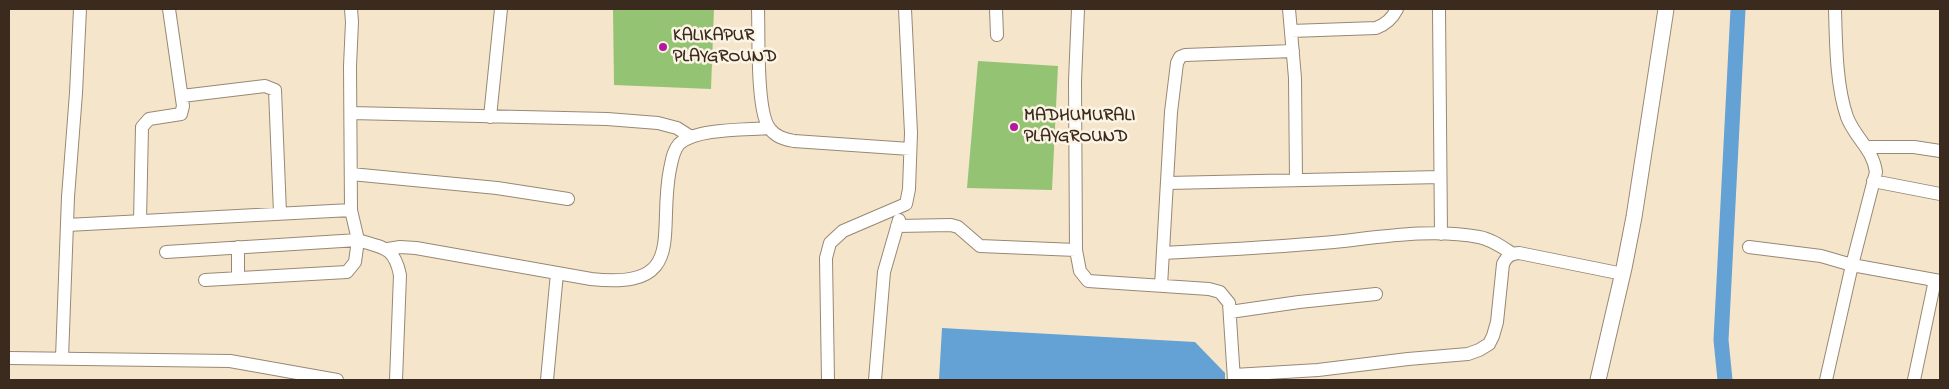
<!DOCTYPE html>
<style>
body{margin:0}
#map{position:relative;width:1949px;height:389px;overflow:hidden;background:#f5e6cb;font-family:"Indie Flower",sans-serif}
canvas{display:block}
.frame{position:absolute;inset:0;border:10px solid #3b2a1e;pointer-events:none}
</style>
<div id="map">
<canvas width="1949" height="389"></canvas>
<div class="frame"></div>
</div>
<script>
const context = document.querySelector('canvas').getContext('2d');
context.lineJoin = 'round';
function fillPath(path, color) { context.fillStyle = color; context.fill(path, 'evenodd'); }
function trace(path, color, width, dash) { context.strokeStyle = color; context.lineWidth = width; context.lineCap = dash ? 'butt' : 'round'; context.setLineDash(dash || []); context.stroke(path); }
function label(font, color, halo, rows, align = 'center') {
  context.font = font + ' "Indie Flower",sans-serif'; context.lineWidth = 5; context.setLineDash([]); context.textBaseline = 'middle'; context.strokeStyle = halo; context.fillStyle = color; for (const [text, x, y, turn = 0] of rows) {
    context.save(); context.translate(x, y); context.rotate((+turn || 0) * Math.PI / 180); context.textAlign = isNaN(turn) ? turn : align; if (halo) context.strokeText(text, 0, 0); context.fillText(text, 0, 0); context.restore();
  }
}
fillPath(new Path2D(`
 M613,9H714L711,89L614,85Z
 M978,61L1058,66L1052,190L967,188Z`), '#93c373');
fillPath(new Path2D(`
 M942,328L1195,342L1225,373V380H939Z`), '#64a1d5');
trace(new Path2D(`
 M1725,380L1721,340L1738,9`), '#64a1d5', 15);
const minor = new Path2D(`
 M351,9L352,22L350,66L351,210L358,240C383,248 394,246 400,275L396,380
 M758,9C759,33 756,113 770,129C776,137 784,139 794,141L910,149
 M996,9L997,35
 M1078,9L1075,81L1076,250L1080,271L1088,281L1209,289L1220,292L1229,303L1234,380
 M1289,9L1295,78L1296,180
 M1439,9L1441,234
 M1291,31L1376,28C1386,24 1392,19 1397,9
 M182,96L265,86L275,90L280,213
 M351,113L607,119L658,123L677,128L691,137
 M490,117L501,9
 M1867,147H1914L1940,151
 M351,174L497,188L568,199
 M1873,181L1940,194
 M1168,183L1440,177
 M140,221L142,127L149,119L181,114L183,106L169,9
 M67,225L351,210
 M897,226L951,225L958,227L980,246L1076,250
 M238,247V278
 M1749,247L1821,256L1852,265L1940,281
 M388,249L400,247L416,248L591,279C689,290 657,233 670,169C672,160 673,151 679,144C696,128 746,130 769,128
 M166,252L358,240L355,262L347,272L205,280
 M1163,253C1220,250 1277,247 1334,242C1381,237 1432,228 1479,237C1491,239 1502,247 1513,254
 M1161,286L1171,112L1177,63L1180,57L1185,55L1293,51
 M1230,312L1299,302L1376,294
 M9,358L230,361L337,380
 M62,358L68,197L76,93L80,9
 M1234,375L1318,370L1408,359L1468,354L1479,350L1489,344L1493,336L1497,322L1503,264C1507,256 1510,254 1519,253L1623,274
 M547,380L557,273
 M828,380L826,258L830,243L843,231L906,204L909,189L911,133L905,9
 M875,380L884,272L899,220
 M1826,380L1852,265L1876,172C1873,149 1855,138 1847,117C1836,85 1836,43 1835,9
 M1914,380L1935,280`);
const tertiary = new Path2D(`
 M1598,380L1624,268L1634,217L1666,9`);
trace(minor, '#988874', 14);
trace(tertiary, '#988874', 17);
trace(minor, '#fff', 12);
trace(tertiary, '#fff', 15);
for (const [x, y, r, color] of [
 [663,47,5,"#b5179e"],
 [1014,127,5,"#b5179e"]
]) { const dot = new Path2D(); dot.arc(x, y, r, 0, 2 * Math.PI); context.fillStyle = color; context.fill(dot); trace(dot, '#fcf5e5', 2); }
label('bold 18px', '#3b2a1e', '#fcf5e5', [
 ["KALIKAPUR",673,37],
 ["PLAYGROUND",673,58],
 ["MADHUMURALI",1024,117],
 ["PLAYGROUND",1024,138]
], 'left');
</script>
